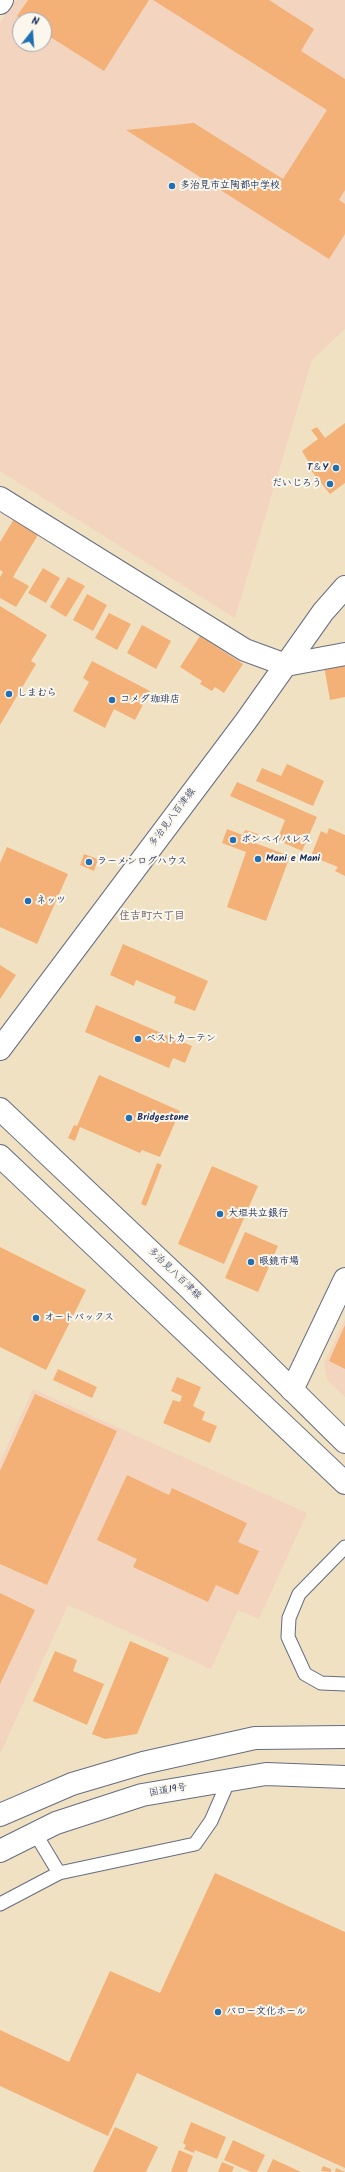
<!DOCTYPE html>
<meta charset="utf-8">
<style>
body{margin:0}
#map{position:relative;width:345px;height:2172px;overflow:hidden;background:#f0e1c2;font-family:Kalam,sans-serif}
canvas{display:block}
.north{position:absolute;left:12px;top:12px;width:40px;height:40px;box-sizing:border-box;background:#fbf7ec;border:1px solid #a1a7b3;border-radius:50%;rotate:17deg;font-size:11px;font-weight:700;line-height:16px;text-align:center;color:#1b2f5e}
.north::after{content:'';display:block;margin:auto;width:14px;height:18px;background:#1f6fb2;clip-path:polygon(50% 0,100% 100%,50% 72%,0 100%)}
</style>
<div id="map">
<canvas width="345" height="2172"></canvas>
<div class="north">N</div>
</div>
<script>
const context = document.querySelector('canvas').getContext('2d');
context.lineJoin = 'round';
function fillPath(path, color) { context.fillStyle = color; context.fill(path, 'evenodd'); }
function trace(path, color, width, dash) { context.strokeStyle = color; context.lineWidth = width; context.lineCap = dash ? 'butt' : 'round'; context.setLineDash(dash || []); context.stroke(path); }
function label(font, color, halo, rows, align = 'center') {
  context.font = font + ' Kalam,"Klee One",sans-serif'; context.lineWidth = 4; context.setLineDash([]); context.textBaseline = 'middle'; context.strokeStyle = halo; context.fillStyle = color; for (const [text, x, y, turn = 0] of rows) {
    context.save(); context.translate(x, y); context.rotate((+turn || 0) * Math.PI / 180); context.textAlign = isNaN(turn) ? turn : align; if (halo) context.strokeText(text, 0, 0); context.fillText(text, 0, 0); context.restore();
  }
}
fillPath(new Path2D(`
 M15,0H345V329L312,360L235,618L0,471V23ZM20,20H44V44H20Z
 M345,1319V1397L327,1380L324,1363Z
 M33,1389L307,1513L259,1619L238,1610L211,1669L68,1605L0,1754V1462Z`), '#f3d4bf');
fillPath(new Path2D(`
 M28,0H149L104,71L44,33V20H23L17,16Z
 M153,0H269L314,29L301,51L345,79V190L339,200L345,204V234L329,259L126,130L194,123L283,179L327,110Z
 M345,423V483L330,494L305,463L308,461L302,451L318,439L311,430L317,427L325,438Z
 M14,519L39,533L13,577L29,586L16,607L0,598V577L3,572L0,570V542Z
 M43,568L60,578L46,603L28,593Z
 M68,577L85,586L66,617L50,607Z
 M87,594L107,605L93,631L73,620Z
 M0,606L47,635L31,661L36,664L0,725Z
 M109,613L131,624L117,650L95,638Z
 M142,625L171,641L156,669L127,653Z
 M200,636L243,664L224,693L215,687L212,691L200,684L202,681L180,667Z
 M92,661L150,691L135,720L114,709L105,728L73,711L89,682L83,678Z
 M345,662V697L330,700L324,666Z
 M287,764L324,781L313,806L256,781L262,768L281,776Z
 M237,782L317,817L302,851L277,840L285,820L230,796Z
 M329,828L345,835V876L335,871L338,867L311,856L321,831L327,834Z
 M227,829L243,835L245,830L258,834L255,843L290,856L266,921L227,907L246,852L222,843Z
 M7,847L68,874L37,944L0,927V863Z
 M84,854L98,859L94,871L80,865Z
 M123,944L208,981L195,1011L174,1003L176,997L136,980L134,986L110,975Z
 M0,965L16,975L0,999Z
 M96,1005L192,1046L185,1063L173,1058L169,1068L85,1032Z
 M99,1075L180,1111L160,1157L142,1150L140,1153L80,1127L75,1141L68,1138L74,1125L77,1126Z
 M157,1163L162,1165L146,1206L141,1204Z
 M212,1166L258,1186L224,1264L178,1244Z
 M245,1232L278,1246L258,1292L225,1278Z
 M0,1247L86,1290L46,1370L0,1347Z
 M345,1325V1369L329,1361Z
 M58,1369L97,1387L92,1398L53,1380Z
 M177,1377L201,1387L193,1406L205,1412L202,1420L217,1426L210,1443L163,1423L173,1400L180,1402L182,1396L171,1391Z
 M35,1394L117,1431L47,1585L0,1564V1471Z
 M127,1475L169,1495L172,1488L247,1523L238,1542L259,1551L238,1595L216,1585L208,1602L133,1567L137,1559L97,1540Z
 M0,1593L35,1610L0,1684Z
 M130,1641L169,1658L137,1734L105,1739L92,1734Z
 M55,1651L77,1660L73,1671L104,1684L87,1725L33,1701Z
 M215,1873L345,1932V2168L137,2073L108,2136L0,2086V2030L69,2062L110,1971L160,1993Z
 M191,2122L226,2137L217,2159L195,2150L194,2153L184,2149L186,2145L183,2143Z
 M115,2127L158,2147L146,2172H93Z
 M233,2140L265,2155L257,2172H251L224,2160Z
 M179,2150L193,2156L187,2172H171Z
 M273,2159L301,2172H267Z
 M222,2162L234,2167L232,2172H218Z
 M323,2166L331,2169V2172L321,2171Z
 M336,2168L345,2172H335Z`), '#f4b177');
const service = new Path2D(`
 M345,1547L299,1594L289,1618L288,1637L305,1674L321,1683L345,1684
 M35,1833L59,1873
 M0,1904L59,1873L195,1844L211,1821L229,1780`);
const minor = new Path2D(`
 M0,3L2,0
 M0,498L245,650L286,665L345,654`);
const tertiary = new Path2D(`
 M292,1390L345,1279`);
const secondary = new Path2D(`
 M0,1049L246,721L323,612L345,587
 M0,1109L187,1286L345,1442
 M0,1156L345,1483`);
const trunk = new Path2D(`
 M0,1815L72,1784L143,1763L255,1738L345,1737
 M0,1851L56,1823L142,1795L266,1774L345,1777`);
trace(service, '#666d81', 15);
trace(minor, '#666d81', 24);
trace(tertiary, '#666d81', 24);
trace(secondary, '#666d81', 24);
trace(trunk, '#666d81', 24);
trace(service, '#fff', 13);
trace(minor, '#fff', 22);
trace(tertiary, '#fff', 22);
trace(secondary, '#fff', 22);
trace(trunk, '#fff', 22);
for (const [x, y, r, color] of [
 [172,186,4,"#1f6fb2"],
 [336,468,4,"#1f6fb2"],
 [330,484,4,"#1f6fb2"],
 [9,694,4,"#1f6fb2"],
 [112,700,4,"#1f6fb2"],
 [233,840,4,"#1f6fb2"],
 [258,859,4,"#1f6fb2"],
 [89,862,4,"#1f6fb2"],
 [28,901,4,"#1f6fb2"],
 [138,1039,4,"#1f6fb2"],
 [129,1118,4,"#1f6fb2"],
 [220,1214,4,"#1f6fb2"],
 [251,1262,4,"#1f6fb2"],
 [36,1318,4,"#1f6fb2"],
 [218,2012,4,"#1f6fb2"]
]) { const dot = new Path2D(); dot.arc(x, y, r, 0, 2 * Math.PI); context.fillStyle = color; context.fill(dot); trace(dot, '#fbf7ec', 1.5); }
label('bold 10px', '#1b2f5e', '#fbf7ec', [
 ["多治見市立陶都中学校",180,186],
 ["T＆Y",328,468,"right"],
 ["だいじろう",322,484,"right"],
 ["しまむら",17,694],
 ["コメダ珈琲店",120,700],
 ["ボンベイパレス",241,840],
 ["Mani e Mani",266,859],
 ["ラーメンログハウス",97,862],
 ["ネッツ",36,901],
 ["ベストカーテン",146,1039],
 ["Bridgestone",137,1118],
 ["大垣共立銀行",228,1214],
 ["眼鏡市場",259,1262],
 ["オートバックス",44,1318],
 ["バロー文化ホール",226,2012]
], 'left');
label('10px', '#1b2f5e', '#fbf7ec', [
 ["多治見八百津線",173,818,-53],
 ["多治見八百津線",174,1274,44],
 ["国道19号",168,1791,-9]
]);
label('bold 11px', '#675c67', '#fbf7ec', [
 ["住吉町六丁目",152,917]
]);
</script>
